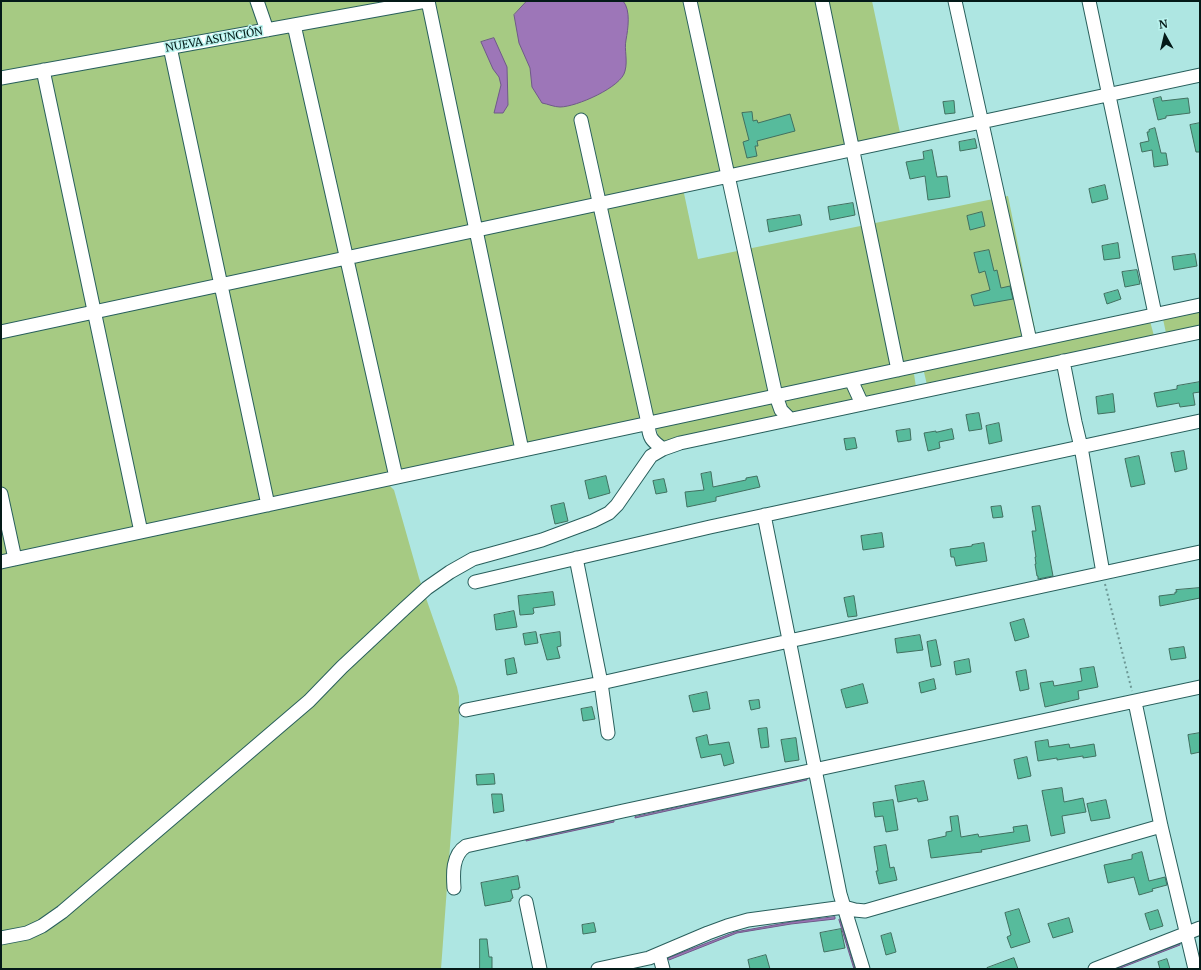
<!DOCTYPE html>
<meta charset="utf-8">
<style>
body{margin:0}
#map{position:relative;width:1201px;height:970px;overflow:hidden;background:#aee6e2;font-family:Merriweather,serif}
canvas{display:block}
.frame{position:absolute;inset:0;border:2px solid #041a18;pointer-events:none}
.north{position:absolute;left:1145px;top:16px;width:40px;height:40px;-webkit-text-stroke:3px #bbf4ef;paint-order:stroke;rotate:352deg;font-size:11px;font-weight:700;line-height:16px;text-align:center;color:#041a18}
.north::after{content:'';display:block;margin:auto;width:14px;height:18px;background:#041a18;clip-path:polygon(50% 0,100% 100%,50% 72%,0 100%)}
</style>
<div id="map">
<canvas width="1201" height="970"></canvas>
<div class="frame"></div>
<div class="north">N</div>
</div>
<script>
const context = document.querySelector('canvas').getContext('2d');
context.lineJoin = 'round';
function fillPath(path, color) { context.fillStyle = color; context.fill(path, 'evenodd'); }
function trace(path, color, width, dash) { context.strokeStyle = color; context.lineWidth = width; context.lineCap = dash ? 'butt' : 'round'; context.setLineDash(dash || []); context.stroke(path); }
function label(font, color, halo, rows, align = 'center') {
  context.font = font + ' Merriweather,serif'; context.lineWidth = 3; context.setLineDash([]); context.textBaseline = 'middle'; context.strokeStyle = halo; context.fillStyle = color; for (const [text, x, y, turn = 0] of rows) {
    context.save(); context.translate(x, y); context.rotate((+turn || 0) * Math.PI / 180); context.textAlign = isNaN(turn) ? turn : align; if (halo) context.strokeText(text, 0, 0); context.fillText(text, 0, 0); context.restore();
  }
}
fillPath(new Path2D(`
 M1,1H872L902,142L682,184L698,259L1008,196L1038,344L1150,321L1154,336L927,385L924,372L914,374L916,387L660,444L656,427L1,562Z
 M1200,310V328L1167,334L1166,333L1163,319Z
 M385,485L390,486L394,490L419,578L457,687L459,696V723L441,969H1V564Z`), '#a6ca83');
const water = new Path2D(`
 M527,1H623C631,10 628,29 626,40C624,50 628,60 625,71C622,87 576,107 560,107C554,107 548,104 542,103L532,87L530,68L519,43L514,15Z
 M494,38L507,67L508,105L503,113H494L501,85L499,77L493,69L481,42Z
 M807,779V780L635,818V817Z
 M614,821V822L526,841V840Z
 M835,917V919L791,924L737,933L669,960L668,958L735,932L791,922Z
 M840,919L855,969H854L839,920Z
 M1180,944V945L1118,969H1114Z`);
fillPath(water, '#9d76b8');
trace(water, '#6f5a88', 1);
const building = new Path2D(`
 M1161,97L1162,101L1188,98L1190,113L1166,116V118L1158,120L1153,99Z
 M954,101L955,113L945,114L943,102Z
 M752,112L753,121L757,120L758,123L790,114L795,131L757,141L758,146H755L757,156L747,158L743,142L749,140L742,113Z
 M1200,123V152H1196L1190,125Z
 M1155,128L1161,153H1166L1168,165L1154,167L1152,150L1142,152L1140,143L1149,141L1147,132H1149V130Z
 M975,139L977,148L960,151L959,142Z
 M932,150L937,177L947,176L950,197L928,200L925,176L910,179L906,162L924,159L923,152Z
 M1105,185L1108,199L1092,203L1089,189Z
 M853,203L855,215L830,220L828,207Z
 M982,212L985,226L970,230L967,216Z
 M800,215L802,225L769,232L767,220Z
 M1118,243L1120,258L1104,260L1102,246Z
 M989,250L994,271L997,270L1001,288L1010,286L1013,299L974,306L971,295L990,290L985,271L979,273L974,253Z
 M1195,254L1197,266L1174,270L1172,257Z
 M1137,270L1140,284L1125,287L1122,272Z
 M1118,290L1121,299L1107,304L1104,294Z
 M1200,382V392L1193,393L1195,405L1180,407L1179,403L1157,407L1154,393L1177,389V386Z
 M1113,394L1115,412L1098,414L1096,397Z
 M979,413L982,429L969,431L966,415Z
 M999,423L1002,441L989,444L986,426Z
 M910,429L911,440L898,442L896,431Z
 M952,429L954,439L939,442L940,448L928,451L924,433L936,431V432Z
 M855,438L857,448L846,450L844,439Z
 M1184,451L1187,469L1175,472L1171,453Z
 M1139,456L1145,484L1131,487L1125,459Z
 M711,472L713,487L746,480V478L757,476L760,487L716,497V501L687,507L685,492L704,490L701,474Z
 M606,476L610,493L589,499L585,481Z
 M664,479L667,492L656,494L653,481Z
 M564,503L568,521L555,524L551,506Z
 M1001,506L1003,517L993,518L991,507Z
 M1040,506L1053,576L1038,579V576H1037L1035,564H1036L1035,557H1036L1032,531H1036L1032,507Z
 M882,533L884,547L863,550L861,536Z
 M984,543L987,561L956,566L954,557H951L950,549L972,546V545Z
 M1200,588V598L1160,606L1159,596L1175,594V592H1177L1176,590Z
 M553,592L555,605L533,608L534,613L533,614L520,615L518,596Z
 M854,596L857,616L848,617L844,598Z
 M514,611L517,627L496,630L494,615Z
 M1024,619L1029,637L1015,641L1010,623Z
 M536,632L538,643L525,645L523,634Z
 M560,632L561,646L557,647L560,658L547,660L540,635Z
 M920,635L923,650L897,653L895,639Z
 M936,640L941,665L931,667L927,642Z
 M1184,647L1186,658L1171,660L1169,649Z
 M514,658L517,673L507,675L505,660Z
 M969,659L971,672L956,675L954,662Z
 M1094,667L1098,687L1078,691L1079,699L1045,707L1040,683L1053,681L1054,686L1082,681L1080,669Z
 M1026,670L1029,689L1020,691L1016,672Z
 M934,679L936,689L921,693L919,683Z
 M863,684L868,703L846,708L841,690Z
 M707,692L710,709L693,712L689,696Z
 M759,700L760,708L751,710L749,701Z
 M592,707L595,719L583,721L581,709Z
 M767,728L769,747L761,748L758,729Z
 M1200,733V752L1191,754L1188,735Z
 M707,735L709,745L729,742L734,763L724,766L721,754L701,758L696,738Z
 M796,738L799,760L785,762L781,740Z
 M1048,740L1049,747L1069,744L1070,748L1094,744L1096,756L1083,758V756L1057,760V758L1038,761L1035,742Z
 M1027,757L1031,776L1018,779L1014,760Z
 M494,774L495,784L477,785L476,775Z
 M924,781L928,800L918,802L917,798L898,802L895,786Z
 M1062,788L1064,802L1083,798L1086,812L1062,816L1065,833L1051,836L1042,791Z
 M492,794H502L504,811L494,813Z
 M893,800L898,830L886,832L883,816L875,817L873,803Z
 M1106,800L1110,818L1091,821L1087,804Z
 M958,816L961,837L978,834L979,837L1014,832L1013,827L1027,825L1030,841L981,850L982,852L972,853L931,858L928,840L946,836V832L952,831L950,817Z
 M886,845L890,868L894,867L897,880L879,884L876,871H878L874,847Z
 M1142,852L1149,881L1165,877L1167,885L1152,889L1153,891L1139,895L1134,877L1108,883L1104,865L1132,859V855Z
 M518,876L520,888H518L519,889L511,890L513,898L511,899V901L485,906L481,883Z
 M1019,909L1030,942L1011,948L1007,937L1011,935L1005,913Z
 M1158,910L1163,926L1150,930L1145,914Z
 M1069,918L1073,932L1053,938L1048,924Z
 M594,923L596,932L583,934L582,925Z
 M841,929L845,948L824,952L820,933Z
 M891,933L896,952L886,955L881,936Z
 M480,939H487L489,957H492V969H480Z
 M766,955L770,969H750L748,960Z
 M1014,958L1018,969H987V968Z
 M1167,959L1170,969H1160L1158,962Z`);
fillPath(building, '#57bb9c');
trace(building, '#417060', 1);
const minor = new Path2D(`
 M257,1L267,30
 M428,1L522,450
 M690,1L776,396L781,410L790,419
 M822,1L898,370
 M955,1L1030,341
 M1089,1L1155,314
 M294,25L396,477
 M170,47L268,505
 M43,70L141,532
 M1,78L426,1
 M581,120L648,423C649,438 651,440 663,449
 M1,332L1200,75
 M1063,361L1075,422L1081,447L1103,573
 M851,380L862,404
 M1,494L15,559
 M764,515L840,894L863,969
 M576,558L601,683L608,733
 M1,562L1200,305
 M475,582L710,527L1200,421
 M1135,702L1161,826L1195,969
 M466,710L601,683L789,641L1200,552
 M454,888C453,874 452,855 466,846L623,811L1200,687
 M526,902L540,969
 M1,938L27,933L42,926L62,912L309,701L342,667L404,609L427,588L450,572L473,559L542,540L593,521L609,513L617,505L651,456L663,449L680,443L1200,332
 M659,954L663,969
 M598,969L649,958L708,933L727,926L748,920L844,907L855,910L865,911L1161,826
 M1095,969L1200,928`);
trace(minor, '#285f5c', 15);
trace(new Path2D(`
 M1105,584L1132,691`), '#6d9895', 2, [2, 3]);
trace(minor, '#fff', 13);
label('11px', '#041a18', '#bbf4ef', [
 ["NUEVA ASUNCIÓN",214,40,-10]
]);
</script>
